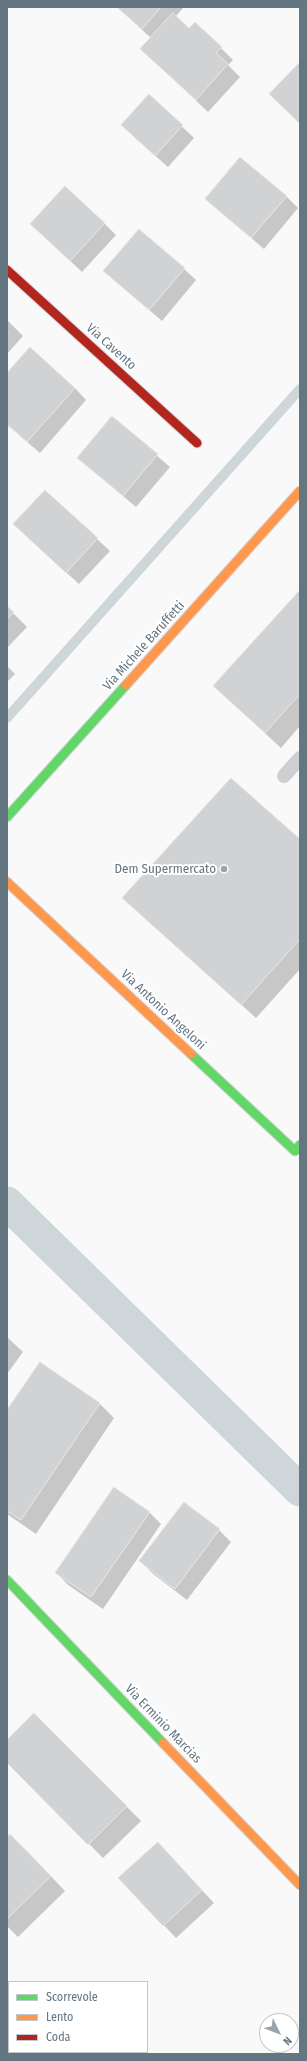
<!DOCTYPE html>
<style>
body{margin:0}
#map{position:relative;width:307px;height:2061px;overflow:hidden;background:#f9f9f9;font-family:"Fira Sans Condensed",sans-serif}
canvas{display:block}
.frame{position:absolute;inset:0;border:8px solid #657683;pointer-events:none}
.legend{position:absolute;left:8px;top:1981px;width:140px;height:72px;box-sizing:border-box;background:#fff;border:1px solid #c1c8cd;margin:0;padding:5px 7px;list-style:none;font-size:12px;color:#657683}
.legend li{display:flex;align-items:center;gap:8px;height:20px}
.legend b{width:20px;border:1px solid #c1c8cd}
.north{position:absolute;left:259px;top:2013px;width:40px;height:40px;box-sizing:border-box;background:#fff;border:1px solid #c1c8cd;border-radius:50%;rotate:133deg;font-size:11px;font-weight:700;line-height:16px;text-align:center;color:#657683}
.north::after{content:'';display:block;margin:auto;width:14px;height:18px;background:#99a4ac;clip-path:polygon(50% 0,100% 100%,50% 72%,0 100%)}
</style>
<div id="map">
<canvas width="307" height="2061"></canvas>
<div class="frame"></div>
<ul class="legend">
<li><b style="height:5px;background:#63d668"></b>Scorrevole</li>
<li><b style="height:5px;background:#ff974d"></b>Lento</li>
<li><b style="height:5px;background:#b3261e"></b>Coda</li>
</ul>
<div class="north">N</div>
</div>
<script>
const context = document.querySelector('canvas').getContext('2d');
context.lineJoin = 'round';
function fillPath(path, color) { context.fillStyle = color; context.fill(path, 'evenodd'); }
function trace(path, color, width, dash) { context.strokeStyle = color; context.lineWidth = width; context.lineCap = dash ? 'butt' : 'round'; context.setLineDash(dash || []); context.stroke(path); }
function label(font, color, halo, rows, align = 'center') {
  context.font = font + ' "Fira Sans Condensed",sans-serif'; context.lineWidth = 4; context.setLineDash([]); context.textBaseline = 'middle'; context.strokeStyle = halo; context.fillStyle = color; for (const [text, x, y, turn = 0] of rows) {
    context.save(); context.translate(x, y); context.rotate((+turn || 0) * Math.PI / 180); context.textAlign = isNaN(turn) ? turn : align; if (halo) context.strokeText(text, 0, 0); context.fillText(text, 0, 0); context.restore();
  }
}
fillPath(new Path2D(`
 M7,2013L9,2014V2052H67L70,2054H7Z`), '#e8ebe6');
fillPath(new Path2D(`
 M117,7H184L175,17L189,29L195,23L221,48L233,60L228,65L240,77L208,112L153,60L151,38Z
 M150,96L194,138L168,167L134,137Z
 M286,196L298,208L264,249L206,199Z
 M104,223L116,235L82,272L31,224Z
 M184,269L196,280L162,321L104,271Z
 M7,320L23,336L7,354Z
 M7,375L75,388L86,400L40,453L7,425Z
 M112,417L170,467L136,507L78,458Z
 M45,491L110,551L79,584L26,536Z
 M300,591V726L281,748L214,686Z
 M7,607L27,627L7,648Z
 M7,666L15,674L7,682Z
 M300,841V969L256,1018L124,898Z
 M7,1337L23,1352L7,1374Z
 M40,1363L100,1404L114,1418L36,1534L7,1514V1412Z
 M149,1512L161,1524L103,1609L68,1585L57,1573Z
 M219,1530L231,1542L187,1600L152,1573L140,1561Z
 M34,1714L141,1821L103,1858L7,1761V1742Z
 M7,1838L25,1849L65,1891L18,1937L7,1926Z
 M169,1855L214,1903L176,1938L120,1878Z`), '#0003');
trace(new Path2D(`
 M7,718L300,389`), '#ced6d9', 10);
trace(new Path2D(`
 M7,1203L300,1490`), '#ced6d9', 33);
const building = new Path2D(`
 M117,7H161L142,29Z
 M173,13L189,28L195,22L222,47L216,53L228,64L196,100L140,49Z
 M300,62V124L269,94Z
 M149,94L183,125L155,156L121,125Z
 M240,157L287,196L251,238L205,199Z
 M65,186L105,223L70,261L30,224Z
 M139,229L185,268L149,310L103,271Z
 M30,347L75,388L27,442L7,424V373Z
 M112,416L158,454L123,496L77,458Z
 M45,490L98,538L66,573L13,524Z
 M300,590V694L265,733L213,686Z
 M7,606L14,612L7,619Z
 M231,778L300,839V939L241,1005L122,898Z
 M40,1362L100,1403L21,1520L7,1511V1410Z
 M114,1487L150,1512L91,1597L55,1573Z
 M184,1502L220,1529L175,1589L139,1561Z
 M34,1713L127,1806L88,1845L7,1763V1740Z
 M10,1834L51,1876L7,1919V1837Z
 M158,1842L202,1890L163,1926L118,1878Z`);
fillPath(building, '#d0d2d3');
trace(building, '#e8e8e8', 1);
const fast = new Path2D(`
 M7,817L126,685
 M191,1054L295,1151L300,1145
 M7,1580L163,1743`);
const slow = new Path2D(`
 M126,685L300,491
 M7,882L191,1054
 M163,1743L300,1885`);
const jam = new Path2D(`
 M7,270L197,443`);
trace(fast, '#d5d6d7', 11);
trace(slow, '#d5d6d7', 11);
trace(jam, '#d5d6d7', 11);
trace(new Path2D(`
 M284,776L300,758`), '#cecfd0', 14);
trace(new Path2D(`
 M7,1992L8,1993`), '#cecfd0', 22);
trace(fast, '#63d668', 9);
trace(slow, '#ff974d', 9);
trace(jam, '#b3261e', 9);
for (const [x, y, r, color] of [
 [224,869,4,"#99a4ac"]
]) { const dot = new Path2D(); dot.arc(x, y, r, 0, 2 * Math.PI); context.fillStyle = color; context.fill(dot); trace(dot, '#fff', 1.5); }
label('13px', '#657683', '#fff', [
 ["Via Cavento",111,347,42],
 ["Via Michele Baruffetti",144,646,-48],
 ["Via Antonio Angeloni",163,1010,43],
 ["Via Erminio Marcias",163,1724,46]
]);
label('13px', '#657683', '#fff', [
 ["Dem Supermercato",216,869]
], 'right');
</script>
